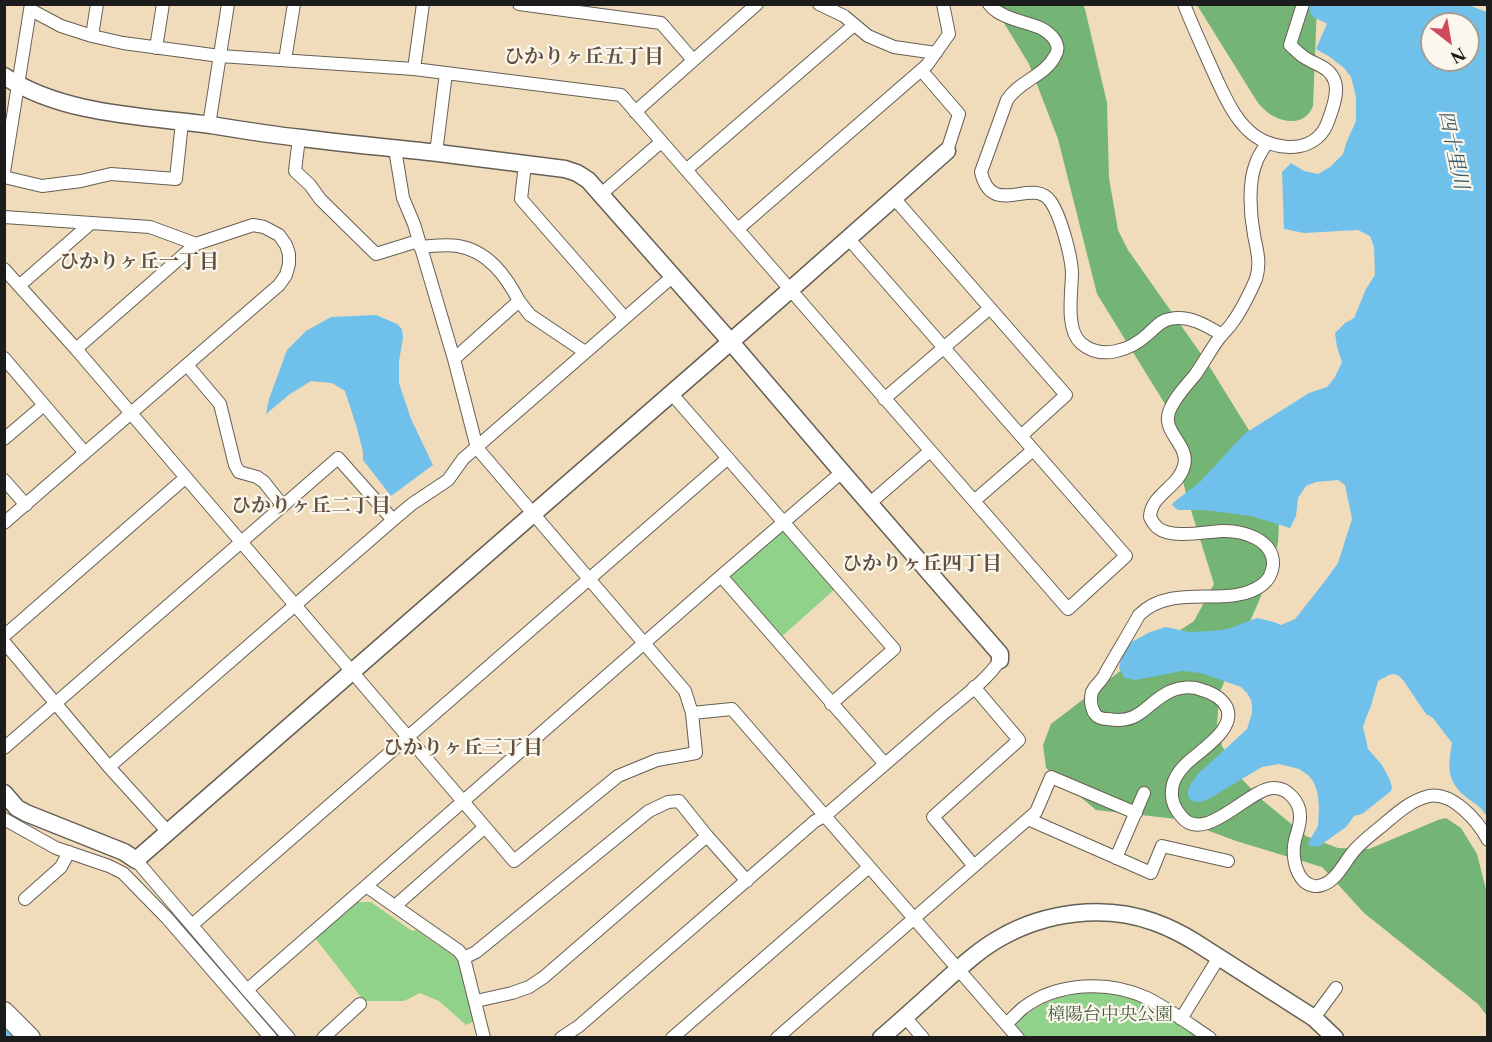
<!DOCTYPE html>
<meta charset="utf-8">
<style>
body{margin:0}
#map{position:relative;width:1492px;height:1042px;overflow:hidden;background:#f0dcbb;font-family:"Libre Caslon Text",serif}
canvas{display:block}
.frame{position:absolute;inset:0;border:6px solid #1c1c1c;pointer-events:none}
.north{position:absolute;left:1420px;top:12px;width:60px;height:60px;box-sizing:border-box;background:#fbf7ec;border:2px solid #a29f99;border-radius:50%;rotate:149deg;font-size:16px;font-weight:700;line-height:24px;text-align:center;color:#1c1c1c}
.north::after{content:'';display:block;margin:auto;width:21px;height:27px;background:#d1495b;clip-path:polygon(50% 0,100% 100%,50% 72%,0 100%)}
</style>
<div id="map">
<canvas width="1492" height="1042"></canvas>
<div class="frame"></div>
<div class="north">N</div>
</div>
<script>
const context = document.querySelector('canvas').getContext('2d');
context.lineJoin = 'round';
function fillPath(path, color) { context.fillStyle = color; context.fill(path, 'evenodd'); }
function trace(path, color, width, dash) { context.strokeStyle = color; context.lineWidth = width; context.lineCap = dash ? 'butt' : 'round'; context.setLineDash(dash || []); context.stroke(path); }
function label(font, color, halo, rows, align = 'center') {
  context.font = font + ' "Libre Caslon Text","Noto Serif JP",serif'; context.lineWidth = 4.5; context.setLineDash([]); context.textBaseline = 'middle'; context.strokeStyle = halo; context.fillStyle = color; for (const [text, x, y, turn = 0] of rows) {
    context.save(); context.translate(x, y); context.rotate((+turn || 0) * Math.PI / 180); context.textAlign = isNaN(turn) ? turn : align; if (halo) context.strokeText(text, 0, 0); context.fillText(text, 0, 0); context.restore();
  }
}
fillPath(new Path2D(`
 M780,532H786L835,589L780,638L731,580V576Z
 M356,902H371L412,931L416,930L461,961L475,1021L466,1025L439,1001L420,993L404,1001H364L315,938Z
 M1083,991L1113,992L1147,1004L1201,1037H1025L1015,1027L1016,1022C1040,1003 1054,998 1083,991Z`), '#90d289');
fillPath(new Path2D(`
 M993,5H1083L1085,9L1107,103L1109,178L1118,230L1128,250L1206,361L1250,432L1280,497L1278,543L1261,596L1219,694L1217,727L1222,746L1240,777L1261,799L1306,836L1338,848L1369,849L1438,820L1446,818L1461,828L1477,854L1487,893V1016L1478,1004L1364,913L1322,867L1236,841L1177,819L1096,810L1046,768L1043,745L1051,724L1132,662L1194,621L1214,584L1186,494L1165,404L1097,294L1058,139L1029,64Z
 M1197,5H1317L1313,106C1306,124 1288,124 1273,116C1267,113 1263,108 1258,103Z`), '#74b475');
fillPath(new Path2D(`
 M1465,4L1487,12V817C1481,806 1475,804 1466,797C1446,781 1448,766 1452,743L1433,718L1426,714L1403,680L1399,676L1394,674L1389,675L1378,681L1371,706L1366,718L1363,727L1368,749L1382,765L1389,778L1392,787L1391,791L1362,814L1354,816L1346,827L1318,847L1310,846L1308,843L1318,826L1319,808L1318,796L1316,788L1313,781L1308,775L1299,769L1279,764L1262,767L1207,800C1200,802 1192,804 1188,796C1187,787 1193,781 1198,774L1247,729L1252,713V706L1251,700L1247,693L1241,687L1201,673L1182,671L1135,680L1125,678L1119,668L1124,646L1150,632L1166,627L1189,632L1211,631L1228,629L1257,618L1274,622L1281,625L1295,619L1325,581L1338,563L1352,519L1345,485L1338,480L1316,482L1306,486L1298,498L1296,516L1290,528L1251,516L1205,510H1178L1172,505L1174,502L1200,482L1244,434L1309,393L1327,387L1335,377L1342,362L1337,347L1335,333L1345,323L1354,318L1366,289L1375,275L1374,247L1370,236L1358,230L1304,233L1284,229L1282,172L1291,163L1304,171L1318,174L1330,167L1343,154L1347,141L1356,121V97L1351,77L1344,68L1330,57L1316,49L1335,5ZM1432,24H1468V60H1432Z
 M376,315L397,324L402,329L403,338L399,361V383L411,419L433,465L391,496L363,460V452L357,428L345,391L332,383L311,381L290,394L266,414L269,399L287,350L306,331L331,317Z`), '#6fc1eb');
trace(new Path2D(`
 M1321,4L1320,9L1338,17L1353,29
 M4,1033L9,1038`), '#6fc1eb', 21);
const minor = new Path2D(`
 M519,4L661,23L693,60
 M819,4L844,16L868,36L894,47L936,53
 M989,4C994,11 1001,14 1008,17C1024,24 1043,24 1054,39C1058,45 1059,50 1055,56C1045,76 1019,81 1007,100L981,172C992,220 1033,175 1051,202C1061,217 1071,255 1072,272C1072,292 1065,329 1081,343C1101,361 1131,350 1148,334C1155,328 1161,320 1170,319C1189,315 1206,325 1222,335
 M1184,4C1194,30 1206,55 1217,80C1225,97 1234,117 1248,130C1267,149 1307,156 1324,130C1327,125 1329,119 1331,113C1334,104 1338,92 1335,82C1330,66 1315,65 1304,57C1299,54 1295,49 1290,45L1303,4
 M31,10L61,26L92,36L123,43L220,56L414,69L621,95L1068,609L1126,556L848,238
 M92,36L97,4
 M156,48L163,4
 M285,60L294,4
 M414,69L423,4
 M921,70L959,114L947,151
 M635,112L757,4
 M209,125L228,4
 M299,138L295,171L310,185L320,199L376,254L418,241
 M1267,143C1263,149 1258,156 1256,163C1248,182 1250,214 1254,235C1257,251 1261,262 1256,279C1251,291 1240,313 1232,323C1229,328 1224,332 1220,337C1211,349 1204,362 1195,375C1186,386 1174,398 1169,412C1162,433 1190,445 1184,466C1178,488 1151,494 1150,517C1152,521 1154,525 1158,528C1172,539 1205,532 1221,531C1242,530 1274,539 1273,565C1272,573 1269,580 1262,585C1228,610 1174,581 1139,615C1128,635 1116,654 1105,674C1102,681 1095,685 1092,692C1090,699 1091,708 1095,714C1098,718 1103,719 1108,719C1141,725 1145,703 1171,691C1181,687 1193,686 1202,690C1213,693 1222,698 1227,708C1236,730 1199,751 1186,764C1179,771 1172,781 1172,791C1171,801 1175,809 1181,816C1204,846 1248,789 1273,788C1288,787 1301,803 1300,818C1300,825 1297,833 1295,840C1292,853 1294,872 1305,882C1310,886 1317,887 1322,885C1336,881 1344,863 1353,852C1361,842 1372,834 1383,825C1396,814 1411,800 1429,796C1453,792 1478,821 1488,840
 M436,153L446,73
 M525,164L521,199L625,318
 M686,170L854,25
 M4,172L31,4
 M4,177L42,186L81,181L111,174L176,179L182,122
 M600,195L661,142
 M893,197L1066,395L1021,436
 M4,217L150,227L196,244L253,225L264,227L279,235L286,245L289,254V264L286,275L279,285L4,523
 M738,229L927,65L949,34L943,4
 M420,247C433,246 446,244 458,246C488,251 506,276 519,301
 M4,269L76,349L514,861L618,776L657,760L696,753L692,713L685,691L477,448L454,359L414,224L403,198L395,149
 M20,285L90,224
 M76,349L196,244
 M4,358L85,453
 M454,359L519,301L530,315L585,352
 M187,365L220,404L235,465L239,472L257,477L264,482L283,506
 M671,393L894,649L831,704
 M884,399L990,308
 M4,439L44,405
 M4,480L26,505
 M974,501L1033,450
 M869,504L930,451
 M721,576L885,764
 M4,636L185,478
 M4,642L109,767L168,832
 M692,713L732,709L1018,1038
 M4,748L338,458L393,520
 M109,767L393,520L412,504L448,480L463,459L672,277
 M4,819L56,848L109,866L123,873L167,918L271,1038
 M1028,819L1151,873L1162,846L1228,861
 M1116,858L1144,793
 M136,860L247,990L289,1038
 M974,866L1036,812L1051,777L1136,813
 M366,886L459,951L464,958L484,1038
 M25,899L61,867L69,852
 M395,906L485,827
 M192,925L728,458
 M464,958L476,952L649,811L668,802L679,801L707,836L747,881
 M247,990L721,576L842,472
 M476,1001L512,993L529,987L544,977L707,836
 M905,1017L923,1038
 M1314,1018L1336,988
 M1181,1019L1219,957
 M1006,1024C1012,1019 1017,1013 1023,1008C1057,982 1109,980 1147,998C1169,1009 1189,1024 1210,1038
 M323,1038L360,1004
 M561,1038L579,1026L815,821L825,816C864,782 904,748 943,714C962,698 987,680 1000,660
 M672,1038L869,867
 M777,1038L974,866L933,817L1019,740L974,687`);
const tertiary = new Path2D(`
 M4,76C63,115 143,116 211,125C241,130 272,135 302,138C347,144 393,148 438,153C480,158 523,164 565,169L577,173L588,180L730,341L842,472L1000,654V660
 M4,793L17,808L26,813L124,852L136,860L790,290L947,151
 M881,1038C903,1019 925,999 946,980C963,965 980,949 1000,938C1045,912 1104,904 1154,922C1168,927 1182,934 1195,942L1314,1018L1335,1038`);
const primary = new Path2D(`
 M4,1012L30,1038`);
trace(minor, '#665f54', 14);
trace(tertiary, '#665f54', 19);
trace(primary, '#665f54', 22);
trace(minor, '#fff', 12);
trace(tertiary, '#fff', 16);
trace(primary, '#fff', 20);
label('18px', '#455c42', '#fbf7ec', [
 ["樟陽台中央公園",1110,1015]
]);
label('bold 20px', '#605041', '#fbf7ec', [
 ["ひかりヶ丘五丁目",584,57],
 ["ひかりヶ丘一丁目",139,262],
 ["ひかりヶ丘二丁目",311,506],
 ["ひかりヶ丘四丁目",922,564],
 ["ひかりヶ丘三丁目",463,748]
]);
label('italic 20px', '#395664', '#fbf7ec', [
 ["四十里川",1453,150,78]
]);
</script>
